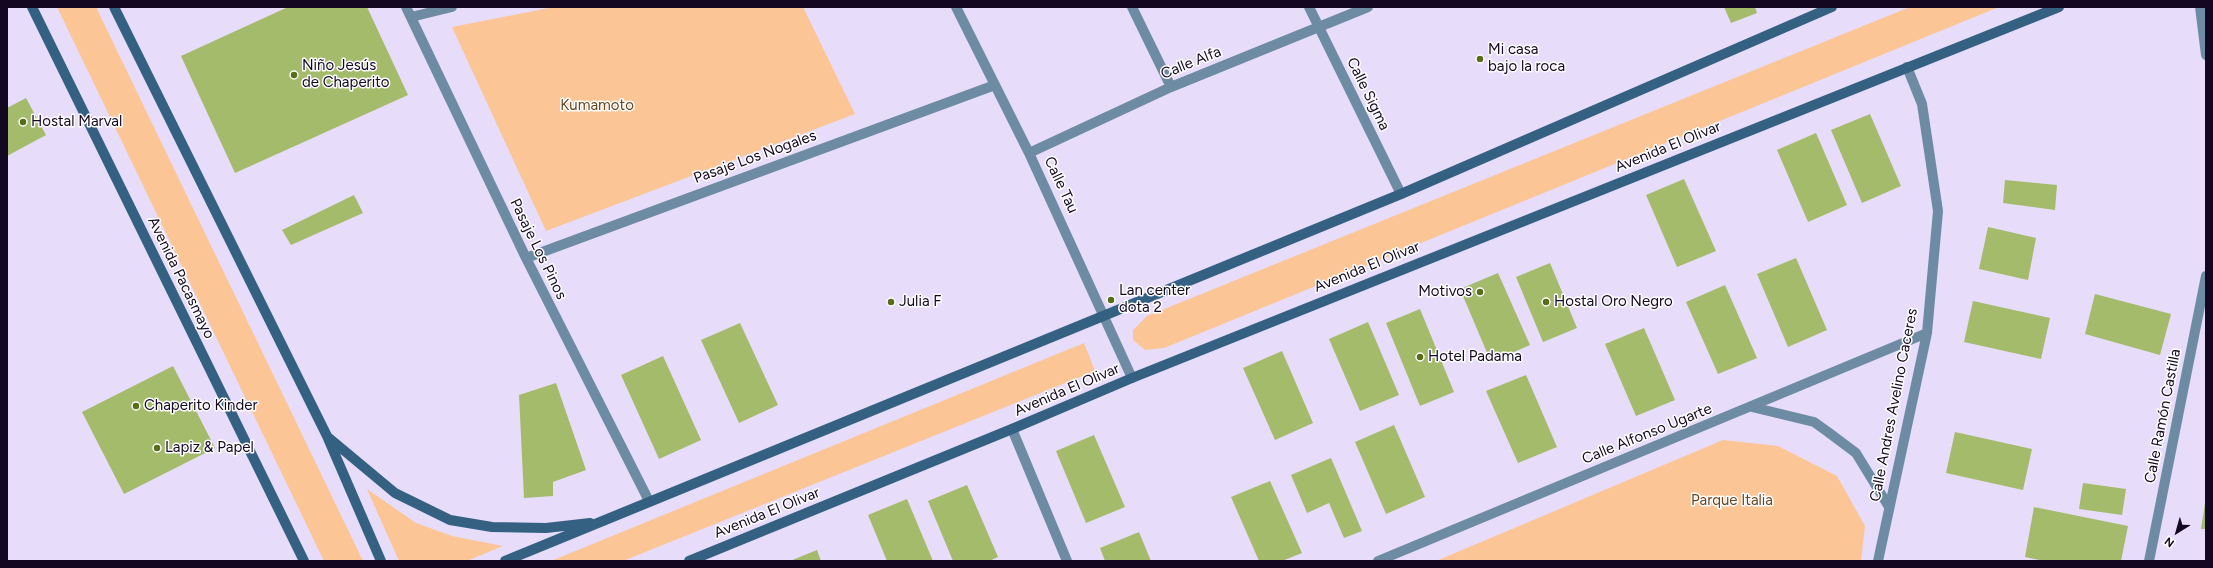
<!DOCTYPE html>
<meta charset="utf-8">
<style>
body{margin:0}
#map{position:relative;width:2213px;height:568px;overflow:hidden;background:#e7dcfa;font-family:Figtree,sans-serif}
canvas{display:block}
.frame{position:absolute;inset:0;border:8px solid #130721;pointer-events:none}
.north{position:absolute;left:2157px;top:512px;width:40px;height:40px;-webkit-text-stroke:3px #fff;paint-order:stroke;rotate:217deg;font-size:11px;font-weight:700;line-height:16px;text-align:center;color:#130721}
.north::after{content:'';display:block;margin:auto;width:14px;height:18px;background:#130721;clip-path:polygon(50% 0,100% 100%,50% 72%,0 100%)}
</style>
<div id="map">
<canvas width="2213" height="568"></canvas>
<div class="frame"></div>
<div class="north">N</div>
</div>
<script>
const context = document.querySelector('canvas').getContext('2d');
context.lineJoin = 'round';
function fillPath(path, color) { context.fillStyle = color; context.fill(path, 'evenodd'); }
function trace(path, color, width, dash) { context.strokeStyle = color; context.lineWidth = width; context.lineCap = dash ? 'butt' : 'round'; context.setLineDash(dash || []); context.stroke(path); }
function label(font, color, halo, rows, align = 'center') {
  context.font = font + ' Figtree,sans-serif'; context.lineWidth = 3; context.setLineDash([]); context.textBaseline = 'middle'; context.strokeStyle = halo; context.fillStyle = color; for (const [text, x, y, turn = 0] of rows) {
    context.save(); context.translate(x, y); context.rotate((+turn || 0) * Math.PI / 180); context.textAlign = isNaN(turn) ? turn : align; if (halo) context.strokeText(text, 0, 0); context.fillText(text, 0, 0); context.restore();
  }
}
fillPath(new Path2D(`
 M57,7H96L363,561H324Z
 M554,7H803L855,114L546,231L452,27Z
 M1910,7H1999L1164,348L1145,350L1133,340V330L1147,316Z
 M1084,343L1095,371L623,561H551Z
 M1723,440L1778,446L1837,476L1865,526L1861,561H1436Z
 M367,489L416,523L452,536L503,546L467,561H399Z`), '#fbc596');
fillPath(new Path2D(`
 M288,7H367L408,95L235,173L181,56Z
 M1724,7H1755L1757,13L1731,23Z
 M26,98L46,135L7,156V108Z
 M1870,114L1901,186L1862,203L1831,130Z
 M1816,133L1847,205L1808,222L1777,150Z
 M1684,179L1716,251L1677,267L1646,195Z
 M2005,180L2057,185L2055,210L2003,203Z
 M354,195L363,213L291,245L282,230Z
 M1988,227L2036,238L2028,280L1979,269Z
 M1796,258L1827,330L1788,347L1757,274Z
 M1550,263L1577,328L1543,342L1516,277Z
 M1498,273L1530,345L1491,362L1460,289Z
 M1725,285L1757,358L1718,374L1686,302Z
 M2095,294L2171,314L2160,355L2085,334Z
 M1973,301L2050,318L2041,359L1964,342Z
 M1420,309L1454,392L1420,406L1386,323Z
 M1368,322L1399,395L1360,411L1329,339Z
 M740,323L778,405L739,423L701,340Z
 M1644,328L1675,400L1636,416L1605,344Z
 M1282,351L1313,423L1275,440L1243,368Z
 M663,356L701,440L659,459L621,375Z
 M173,366L215,448L124,494L82,412Z
 M1526,375L1557,447L1518,463L1486,391Z
 M556,383L586,470L553,482V496L524,498L519,395Z
 M1394,425L1425,497L1386,514L1355,442Z
 M1955,432L2032,449L2023,490L1946,473Z
 M1094,435L1125,507L1086,523L1056,451Z
 M1331,458L1362,531L1344,538L1329,503L1307,513L1291,475Z
 M1270,481L1302,553L1282,561H1259L1231,497Z
 M2083,483L2126,489L2122,515L2079,509Z
 M967,485L998,557L989,561H953L928,501Z
 M907,499L933,561H887L868,515Z
 M2205,503H2206V529H2201Z
 M2034,507L2128,526L2121,561H2044L2025,557Z
 M1139,532L1151,561H1105L1100,548Z
 M817,550L821,561H790Z`), '#a3bb6b');
trace(new Path2D(`
 M406,7L526,258L649,501
 M956,7L1029,153L1132,378
 M1132,7L1171,87
 M1309,7L1401,194
 M2200,7L2206,55
 M411,17L452,7
 M1029,153L1171,87L1368,7
 M526,258L995,85
 M1752,407L1814,422L1828,432L1856,453L1889,507
 M1012,429L1067,561
 M1378,561L1927,333
 M1878,561L1927,333L1938,211L1922,104L1907,67
 M2149,561L2206,276`), '#6d8ba2', 10);
trace(new Path2D(`
 M32,7L304,561
 M114,7L327,436L381,561
 M329,438L395,493L450,520L492,527L546,528L590,523
 M505,561L1401,194L1832,7
 M689,561L1012,429L1132,378L2059,7`), '#346082', 10);
for (const [x, y, r, color] of [
 [1480,59,4,"#586d1b"],
 [294,75,4,"#586d1b"],
 [23,122,4,"#586d1b"],
 [1480,292,4,"#586d1b"],
 [1111,300,4,"#586d1b"],
 [891,302,4,"#586d1b"],
 [1546,302,4,"#586d1b"],
 [1420,357,4,"#586d1b"],
 [136,406,4,"#586d1b"],
 [157,448,4,"#586d1b"]
]) { const dot = new Path2D(); dot.arc(x, y, r, 0, 2 * Math.PI); context.fillStyle = color; context.fill(dot); trace(dot, '#fff', 1.5); }
label('15px', '#130721', '#fff', [
 ["Mi casa",1488,50],
 ["bajo la roca",1488,67],
 ["Niño Jesús",302,66],
 ["de Chaperito",302,83],
 ["Hostal Marval",31,122],
 ["Lan center",1119,291],
 ["dota 2",1119,308],
 ["Motivos",1472,292,"right"],
 ["Julia F",899,302],
 ["Hostal Oro Negro",1554,302],
 ["Hotel Padama",1428,357],
 ["Chaperito Kinder",144,406],
 ["Lapiz & Papel",165,448]
], 'left');
label('15px', '#130721', '#fff', [
 ["Calle Alfa",1191,63,-22],
 ["Calle Sigma",1368,94,64],
 ["Avenida El Olivar",1668,147,-22],
 ["Pasaje Los Nogales",755,157,-20],
 ["Calle Tau",1061,185,65],
 ["Pasaje Los Pinos",538,249,64],
 ["Avenida El Olivar",1367,267,-22],
 ["Avenida Pacasmayo",181,278,64],
 ["Avenida El Olivar",1067,390,-23],
 ["Calle Andres Avelino Caceres",1894,405,-79],
 ["Calle Ramón Castilla",2163,416,-79],
 ["Calle Alfonso Ugarte",1647,434,-22],
 ["Avenida El Olivar",767,513,-22]
]);
label('15px', '#6a4520', '#fff', [
 ["Kumamoto",597,106],
 ["Parque Italia",1732,501]
]);
</script>
